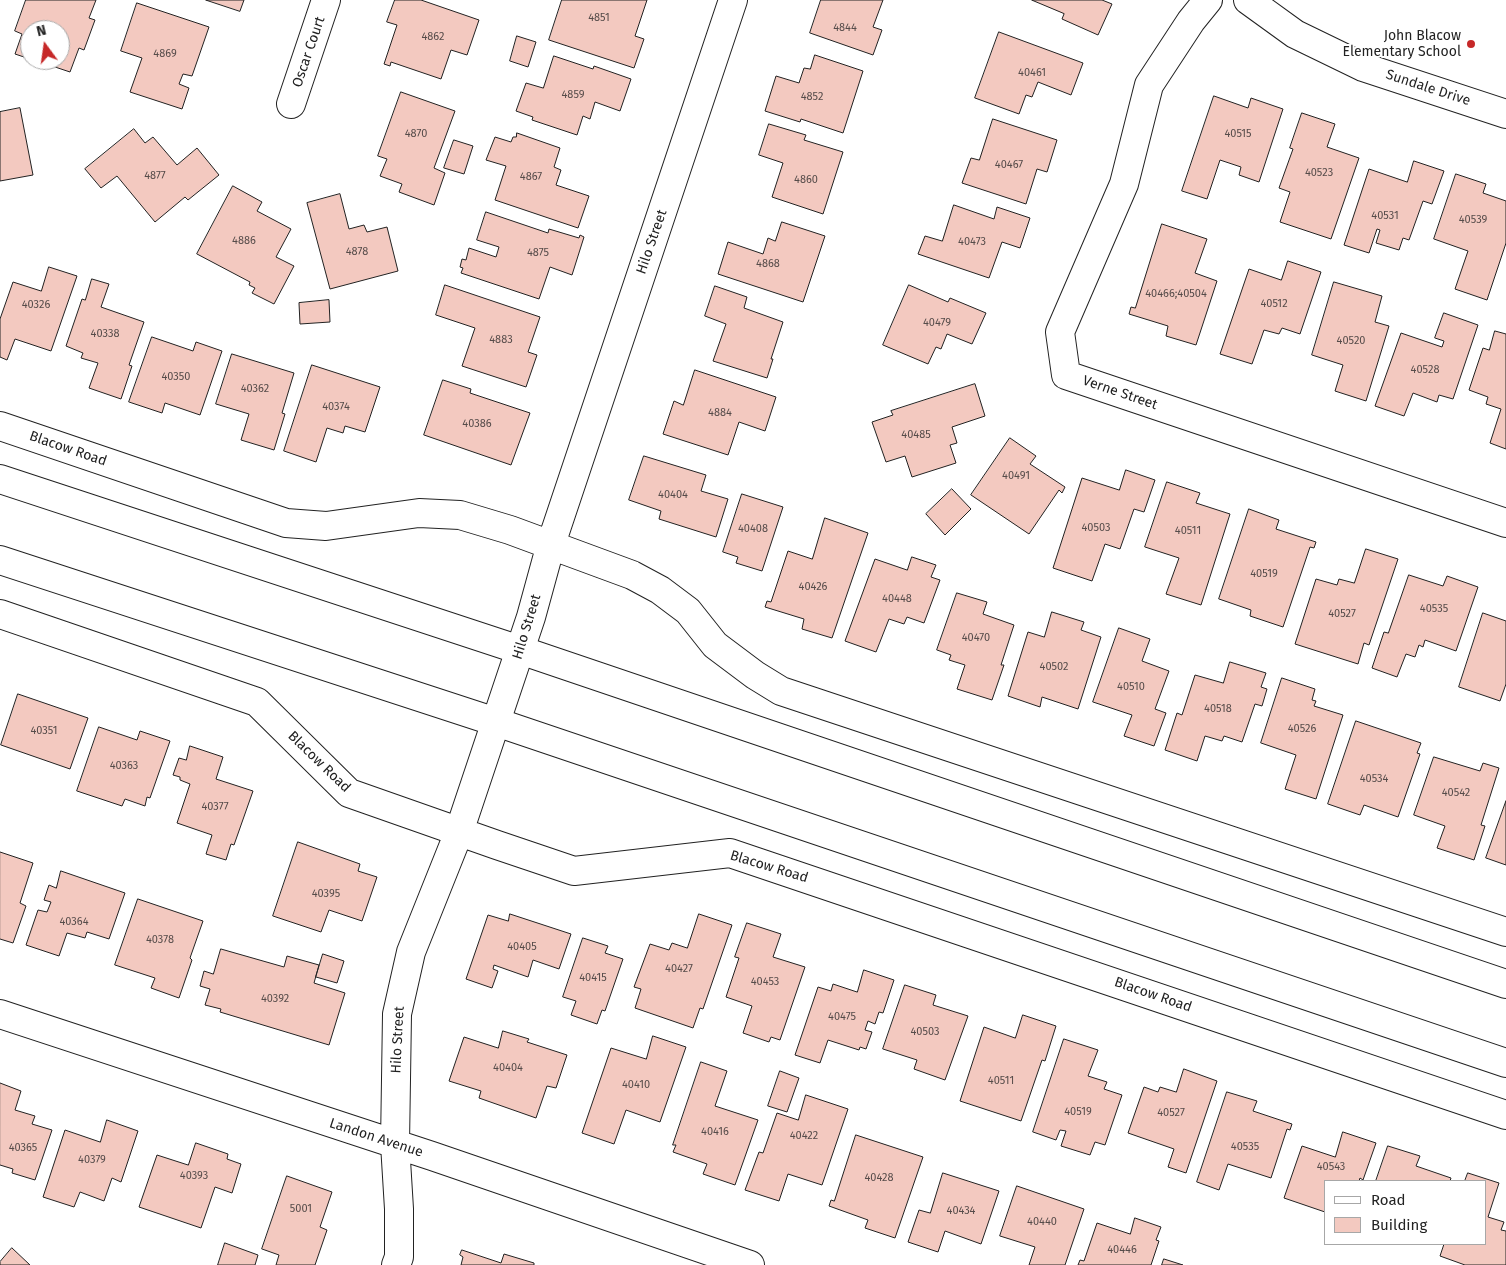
<!DOCTYPE html>
<style>
body{margin:0}
#map{position:relative;width:1506px;height:1265px;overflow:hidden;background:#fff;font-family:"Fira Sans",sans-serif}
canvas{display:block}
.legend{position:absolute;left:1324px;top:1180px;width:162px;height:65px;box-sizing:border-box;background:#fff;border:1px solid #a7a7a7;margin:0;padding:6px 9px;list-style:none;font-size:15px;color:#222}
.legend li{display:flex;align-items:center;gap:10px;height:25px}
.legend b{width:25px;border:1px solid #a7a7a7}
.north{position:absolute;left:20px;top:20px;width:50px;height:50px;box-sizing:border-box;background:#fff;border:1px solid #a7a7a7;border-radius:50%;rotate:346deg;font-size:14px;font-weight:700;line-height:20px;text-align:center;color:#222}
.north::after{content:'';display:block;margin:auto;width:18px;height:22px;background:#c62828;clip-path:polygon(50% 0,100% 100%,50% 72%,0 100%)}
</style>
<div id="map">
<canvas width="1506" height="1265"></canvas>
<ul class="legend">
<li><b style="height:6px;background:#fff"></b>Road</li>
<li><b style="height:14px;background:#f3c9c0"></b>Building</li>
</ul>
<div class="north">N</div>
</div>
<script>
const context = document.querySelector('canvas').getContext('2d');
context.lineJoin = 'round';
function fillPath(path, color) { context.fillStyle = color; context.fill(path, 'evenodd'); }
function trace(path, color, width, dash) { context.strokeStyle = color; context.lineWidth = width; context.lineCap = dash ? 'butt' : 'round'; context.setLineDash(dash || []); context.stroke(path); }
function label(font, color, halo, rows, align = 'center') {
  context.font = font + ' "Fira Sans",sans-serif'; context.lineWidth = 4; context.setLineDash([]); context.textBaseline = 'middle'; context.strokeStyle = halo; context.fillStyle = color; for (const [text, x, y, turn = 0] of rows) {
    context.save(); context.translate(x, y); context.rotate((+turn || 0) * Math.PI / 180); context.textAlign = isNaN(turn) ? turn : align; if (halo) context.strokeText(text, 0, 0); context.fillText(text, 0, 0); context.restore();
  }
}
const building = new Path2D(`
 M26,0H96L89,18L95,20L84,50L79,48L70,72L34,60H60V30H30V59L15,54L22,34L15,31Z
 M206,0H244L240,11Z
 M395,0H421L479,20L467,55L451,50L441,79L391,62L390,66L384,64L397,25L387,22Z
 M562,0H647L635,36L644,39L634,68L549,40Z
 M821,0H883L873,27L882,30L873,55L810,33Z
 M1032,0H1102L1112,4L1098,35L1062,19L1064,14Z
 M137,3L209,27L192,76L183,74L179,84L189,88L182,109L130,92L142,58L121,51Z
 M999,32L1083,63L1071,95L1038,82L1032,97L1026,95L1019,114L975,98Z
 M517,36L536,42L528,67L510,61Z
 M815,55L863,71L843,133L801,119L800,122L765,111L776,76L799,83L804,68L810,69Z
 M554,56L593,69L594,66L631,79L620,111L595,102L590,119L583,116L577,135L532,120L533,117L516,111L526,83L543,88Z
 M401,92L455,111L434,168L445,173L434,205L399,192L402,184L380,176L387,159L378,156Z
 M1214,96L1248,108L1251,98L1283,109L1259,182L1239,175L1241,167L1220,160L1207,199L1182,191Z
 M20,108L33,175L0,181V112Z
 M1302,113L1335,124L1327,147L1359,158L1331,239L1280,222L1290,192L1279,188L1293,149L1290,148Z
 M993,119L1057,140L1047,172L1037,169L1026,204L962,183L971,158L979,160Z
 M769,124L806,135L804,140L843,152L823,214L772,197L783,163L759,155Z
 M134,129L145,143L153,137L177,165L197,148L219,175L188,200L185,197L155,222L117,176L101,188L85,169Z
 M517,133L560,148L554,167L561,170L556,185L589,196L578,228L495,200L506,166L486,160L495,137L511,142L513,137H516Z
 M454,140L473,146L464,174L444,168Z
 M1414,161L1444,171L1432,204L1423,201L1409,240L1403,238L1399,250L1376,243L1380,230L1377,229L1369,253L1344,245L1369,169L1407,182Z
 M1456,174L1486,184L1483,193L1506,201V243L1487,300L1455,289L1468,251L1434,239Z
 M233,186L262,202L257,211L291,229L276,257L294,266L274,304L252,293L255,288L249,285L250,282L197,254Z
 M340,194L349,229L364,225L367,232L387,227L398,271L330,289L307,203Z
 M954,205L994,219L997,207L1030,218L1020,248L1002,242L989,278L918,254L925,236L942,241Z
 M486,212L548,233L549,229L579,238L580,235L584,237L572,275L550,267L539,299L461,273L463,268L460,267L462,259L466,260L469,248L496,257L499,247L477,240Z
 M782,222L825,236L803,302L718,274L728,242L763,254L768,238L775,241Z
 M1162,224L1207,239L1195,273L1217,281L1196,345L1166,336L1168,326L1129,314L1131,307L1135,308Z
 M1288,261L1321,272L1300,334L1282,328L1279,334L1264,330L1252,364L1220,354L1249,269L1281,280Z
 M49,267L77,276L51,351L15,339L7,360L0,357V319L13,282L41,291Z
 M92,279L109,284L101,307L144,322L129,365L132,366L121,399L89,388L98,363L81,358L83,353L66,346L82,299L85,300Z
 M1334,282L1382,296L1375,322L1389,326L1366,401L1335,391L1343,365L1312,355Z
 M445,285L540,317L528,352L537,355L526,387L462,366L475,328L436,315Z
 M909,285L948,302L950,298L986,313L972,344L947,334L941,349L936,347L928,364L883,345Z
 M715,286L747,297L744,308L783,322L771,359H773L767,378L713,361L726,324L705,316Z
 M329,300L330,322L300,324L299,303Z
 M1444,313L1478,325L1453,399L1439,395L1437,402L1413,393L1404,416L1375,406L1401,333L1442,347L1444,341L1435,338Z
 M1495,331L1506,334V449L1490,443L1501,409L1486,404L1488,397L1469,390L1483,348L1489,350Z
 M152,337L193,351L196,342L222,351L200,415L165,403L162,413L129,402Z
 M232,354L294,373L282,413L285,414L274,450L241,440L249,414L216,404Z
 M312,365L380,387L365,432L345,426L343,433L327,428L316,462L284,451Z
 M695,370L776,397L765,431L739,422L728,455L663,434L674,401L683,405Z
 M443,380L471,389L470,393L530,413L511,465L424,435Z
 M975,384L985,416L952,427L957,443L950,445L956,463L912,477L905,456L886,462L872,422L893,415L891,411Z
 M1010,438L1036,456L1030,464L1065,487L1062,493L1059,490L1029,534L971,495Z
 M644,456L706,475L701,491L728,499L716,537L659,519L661,511L629,500Z
 M1126,470L1155,480L1144,512L1134,509L1120,549L1105,544L1092,581L1053,568L1082,478L1119,490Z
 M1167,482L1200,493L1196,503L1230,514L1201,605L1166,594L1179,558L1145,547Z
 M952,489L971,509L945,535L926,514Z
 M742,494L783,507L762,571L736,563L738,557L723,552Z
 M1249,509L1279,520L1276,529L1316,542L1314,548L1310,547L1283,627L1250,616L1251,610L1219,599Z
 M825,518L868,533L832,638L802,629L804,619L765,607L767,601L771,602L788,551L812,559Z
 M1366,549L1398,559L1369,645L1364,643L1358,664L1295,644L1316,579L1337,585L1339,579L1354,583Z
 M912,557L936,565L931,577L940,580L924,623L907,617L904,624L889,619L876,652L845,641L875,559L907,570Z
 M1409,575L1443,586L1447,576L1478,587L1456,651L1425,640L1423,647L1419,645L1415,657L1406,654L1397,677L1372,668L1384,632L1388,633Z
 M957,593L987,602L983,614L1014,625L1001,665H1004L992,700L957,689L965,665L949,660L951,655L937,650Z
 M1052,612L1084,622L1081,630L1101,637L1078,709L1042,697L1040,707L1008,696L1028,632L1044,637Z
 M1483,613L1506,621V684L1500,701L1459,687Z
 M1119,628L1150,639L1142,661L1169,671L1155,709L1166,713L1154,746L1124,736L1132,715L1093,702Z
 M1230,662L1266,673L1261,687L1267,689L1262,706L1255,704L1242,742L1224,736L1222,741L1205,736L1197,761L1165,750L1177,713L1182,715L1195,675L1223,683Z
 M1282,678L1315,689L1312,700L1316,701L1314,706L1343,715L1316,799L1285,789L1296,755L1261,743Z
 M18,694L88,718L70,769L1,745Z
 M1356,721L1421,743L1417,753L1420,754L1398,817L1364,805L1360,815L1328,804Z
 M99,727L137,740L140,731L170,741L150,798L147,797L145,806L125,799L122,806L77,791Z
 M190,746L223,757L216,779L253,791L234,845L231,844L226,860L206,854L212,835L177,823L190,784L180,780V777L173,775L179,758L186,760Z
 M1434,757L1480,771L1483,763L1499,768L1481,825L1485,826L1474,860L1437,848L1445,826L1414,815Z
 M1506,801V865L1486,858Z
 M298,842L360,864L358,871L377,877L362,921L329,910L321,932L273,916Z
 M0,852L33,863L20,903L26,906L13,943L0,939Z
 M61,871L125,893L109,939L87,932L85,938L67,933L59,956L26,945L38,910L47,912L51,902L44,900L49,885L56,888Z
 M138,899L203,921L190,958L192,960L179,998L151,988L155,978L115,965Z
 M510,914L571,934L559,969L533,960L528,977L494,965L493,969L498,971L492,988L466,979L488,915L508,921Z
 M699,914L732,925L703,1009L700,1008L693,1028L635,1008L641,989L634,987L650,944L669,950L672,943L687,948Z
 M747,923L781,934L773,957L805,967L780,1040L771,1037L769,1042L743,1033L752,1006L726,997L739,958L735,957Z
 M583,938L608,946L605,953L623,959L605,1011L602,1010L597,1024L571,1015L576,1001L563,997Z
 M221,949L284,967L287,956L319,965L314,983L345,993L329,1045L220,1012L221,1009L205,1005L210,989L200,986L204,971L213,974Z
 M323,954L344,961L337,983L316,977Z
 M864,970L894,980L883,1013L879,1012L875,1024L868,1021L865,1030L872,1032L866,1049L860,1047L859,1050L828,1040L820,1063L795,1055L818,987L831,991L833,984L857,992Z
 M905,985L936,995L933,1005L968,1016L945,1080L914,1069L917,1060L883,1049Z
 M1023,1015L1056,1026L1045,1061L1042,1060L1021,1121L960,1101L984,1027L1015,1038Z
 M503,1031L529,1039L527,1042L567,1055L556,1088L547,1086L536,1118L479,1098L481,1091L449,1081L464,1037L498,1048Z
 M653,1036L686,1047L660,1122L626,1110L614,1144L582,1133L611,1048L646,1059Z
 M1064,1039L1098,1050L1088,1076L1107,1082L1104,1089L1122,1095L1105,1145L1095,1142L1090,1155L1061,1146L1066,1131L1060,1130L1056,1140L1033,1132Z
 M701,1062L727,1071L715,1106L758,1120L735,1185L703,1174L707,1164L673,1152L676,1145H673Z
 M1184,1069L1217,1081L1186,1173L1168,1167L1174,1149L1128,1133L1144,1087L1158,1092L1160,1087L1176,1092Z
 M780,1071L799,1078L787,1112L768,1106Z
 M0,1083L21,1091L15,1110L35,1116L32,1124L52,1130L35,1180L12,1173L13,1169L0,1165Z
 M1227,1092L1257,1101L1253,1111L1292,1124L1290,1130L1287,1129L1271,1178L1228,1164L1219,1190L1197,1182Z
 M806,1095L848,1109L822,1185L788,1174L779,1201L745,1190L759,1152L763,1153L777,1113L798,1120Z
 M107,1120L138,1131L121,1182L112,1178L104,1201L80,1192L74,1207L43,1197L65,1130L100,1142Z
 M1343,1132L1376,1143L1363,1180L1360,1178L1359,1181H1325V1212L1284,1198L1302,1146L1335,1157Z
 M856,1135L923,1157L895,1238L865,1228L868,1220L829,1206L831,1200L834,1201Z
 M196,1143L228,1154L227,1159L241,1164L232,1193L215,1187L201,1228L139,1207L157,1155L188,1165Z
 M1388,1146L1420,1156L1416,1166L1451,1178L1450,1181H1376Z
 M943,1173L999,1191L981,1244L945,1231L938,1252L908,1242L919,1210L930,1213Z
 M1468,1173L1499,1183L1488,1217L1504,1222L1501,1230L1506,1231V1265H1465L1440,1256L1444,1244H1485V1181H1465Z
 M287,1176L332,1192L320,1227L327,1230L315,1265H276L279,1255L262,1249Z
 M1017,1186L1084,1209L1065,1265H1029L1035,1247L1000,1236Z
 M1135,1218L1161,1227L1156,1240L1159,1241L1151,1265H1078L1080,1260L1084,1261L1097,1223L1130,1234Z
 M225,1243L258,1255L255,1265H218Z
 M12,1248L30,1265H0V1262Z
 M462,1250L501,1263L504,1254L534,1263V1265H461L463,1257L460,1255Z
 M1164,1259L1183,1265H1162Z`);
fillPath(building, '#f3c9c0');
trace(building, '#222', 1);
const minor = new Path2D(`
 M1208,0L1191,21L1149,85L1124,184L1060,332L1066,375L1506,523
 M1248,0L1295,34L1363,67L1506,114
 M291,104L326,0
 M0,426L286,523L326,526L419,513L460,515L510,530L632,575L660,590L688,611L715,645L755,675L781,691L1506,932
 M0,614L257,702L349,793L497,845L574,871L730,853L1506,1115
 M0,1014L432,1156L750,1265
 M396,1265L399,1257V1209L395,1144L397,1014L411,952L459,832L531,617L551,544L733,0`);
const major = new Path2D(`
 M0,479L520,650L1506,984
 M0,560L496,722L1506,1063`);
trace(minor, '#222', 30);
trace(major, '#222', 30);
trace(minor, '#fff', 28);
trace(major, '#fff', 28);
for (const [x, y, r, color] of [
 [1471,44,5,"#c62828"]
]) { const dot = new Path2D(); dot.arc(x, y, r, 0, 2 * Math.PI); context.fillStyle = color; context.fill(dot); trace(dot, '#fff', 2); }
label('11px', '#564c4a', null, [
 ["4851",599,18],
 ["4844",845,28],
 ["4862",433,37],
 ["4869",165,54],
 ["40461",1032,73],
 ["4859",573,95],
 ["4852",812,97],
 ["4870",416,134],
 ["40515",1238,134],
 ["40467",1009,165],
 ["40523",1319,173],
 ["4877",155,176],
 ["4867",531,177],
 ["4860",806,180],
 ["40531",1385,216],
 ["40539",1473,220],
 ["4886",244,241],
 ["40473",972,242],
 ["4878",357,252],
 ["4875",538,253],
 ["4868",768,264],
 ["40466;40504",1176,294],
 ["40512",1274,304],
 ["40326",36,305],
 ["40479",937,323],
 ["40338",105,334],
 ["4883",501,340],
 ["40520",1351,341],
 ["40528",1425,370],
 ["40350",176,377],
 ["40362",255,389],
 ["40374",336,407],
 ["4884",720,413],
 ["40386",477,424],
 ["40485",916,435],
 ["40491",1016,476],
 ["40404",673,495],
 ["40503",1096,528],
 ["40408",753,529],
 ["40511",1188,531],
 ["40519",1264,574],
 ["40426",813,587],
 ["40448",897,599],
 ["40535",1434,609],
 ["40527",1342,614],
 ["40470",976,638],
 ["40502",1054,667],
 ["40510",1131,687],
 ["40518",1218,709],
 ["40526",1302,729],
 ["40351",44,731],
 ["40363",124,766],
 ["40534",1374,779],
 ["40542",1456,793],
 ["40377",215,807],
 ["40395",326,894],
 ["40364",74,922],
 ["40378",160,940],
 ["40405",522,947],
 ["40427",679,969],
 ["40415",593,978],
 ["40453",765,982],
 ["40392",275,999],
 ["40475",842,1017],
 ["40503",925,1032],
 ["40404",508,1068],
 ["40511",1001,1081],
 ["40410",636,1085],
 ["40519",1078,1112],
 ["40527",1171,1113],
 ["40416",715,1132],
 ["40422",804,1136],
 ["40535",1245,1147],
 ["40365",23,1148],
 ["40379",92,1160],
 ["40543",1331,1167],
 ["40393",194,1176],
 ["40428",879,1178],
 ["5001",301,1209],
 ["40434",961,1211],
 ["40440",1042,1222],
 ["40446",1122,1250]
]);
label('14px', '#222', '#fff', [
 ["John Blacow",1461,36],
 ["Elementary School",1461,52]
], 'right');
label('14px', '#222', '#fff', [
 ["Oscar Court",309,52,-71],
 ["Sundale Drive",1428,88,18],
 ["Hilo Street",652,242,-71],
 ["Verne Street",1120,393,19],
 ["Blacow Road",68,449,19],
 ["Hilo Street",527,627,-73],
 ["Blacow Road",319,762,44],
 ["Blacow Road",769,867,17],
 ["Blacow Road",1153,995,19],
 ["Hilo Street",398,1040,-87],
 ["Landon Avenue",376,1138,18]
]);
</script>
